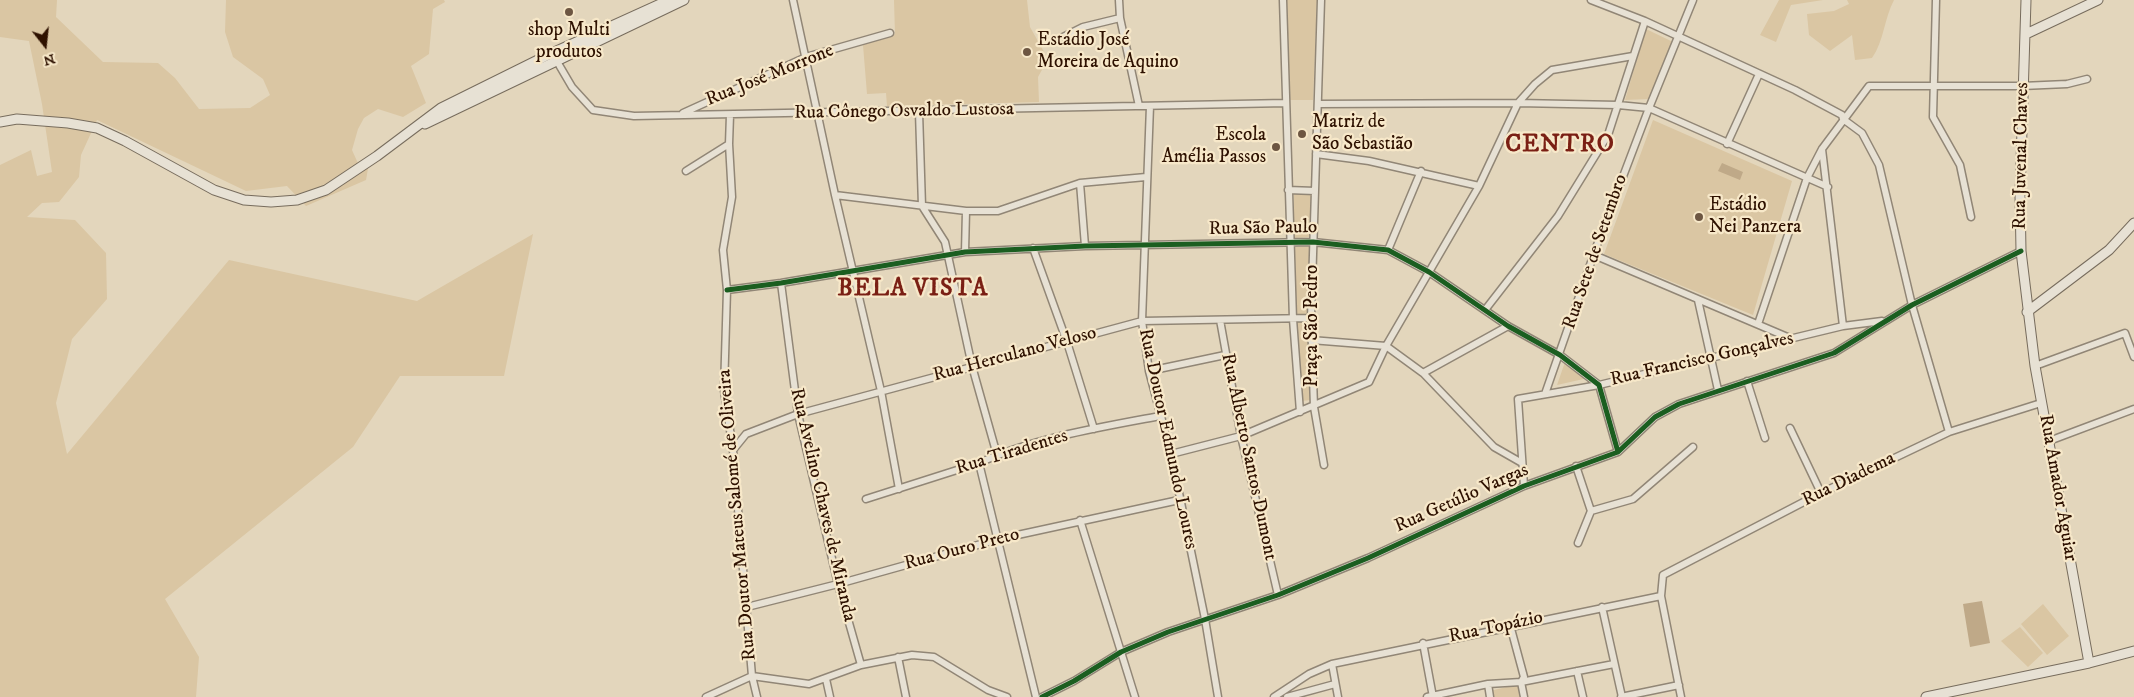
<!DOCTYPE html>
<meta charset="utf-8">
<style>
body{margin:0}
#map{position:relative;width:2134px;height:697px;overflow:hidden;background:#e3d6bc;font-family:"IM FELL DW Pica",serif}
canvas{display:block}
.north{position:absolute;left:20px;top:20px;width:50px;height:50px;-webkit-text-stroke:4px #f7e8c9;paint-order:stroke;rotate:164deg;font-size:14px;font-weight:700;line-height:20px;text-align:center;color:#2e1100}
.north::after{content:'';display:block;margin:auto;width:18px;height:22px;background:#2e1100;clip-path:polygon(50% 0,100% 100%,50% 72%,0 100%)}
</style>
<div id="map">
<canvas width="2134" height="697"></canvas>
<div class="north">N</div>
</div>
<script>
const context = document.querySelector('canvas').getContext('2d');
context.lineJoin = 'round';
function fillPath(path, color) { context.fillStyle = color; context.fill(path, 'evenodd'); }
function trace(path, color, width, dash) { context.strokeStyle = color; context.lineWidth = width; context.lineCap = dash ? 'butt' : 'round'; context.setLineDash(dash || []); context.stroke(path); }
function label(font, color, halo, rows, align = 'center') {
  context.font = font + ' "IM FELL DW Pica",serif'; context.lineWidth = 4.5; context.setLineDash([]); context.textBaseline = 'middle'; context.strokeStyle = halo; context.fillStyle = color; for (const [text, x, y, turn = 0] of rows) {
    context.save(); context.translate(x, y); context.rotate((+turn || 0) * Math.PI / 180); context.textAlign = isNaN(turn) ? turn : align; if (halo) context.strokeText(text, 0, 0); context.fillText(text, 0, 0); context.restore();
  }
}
fillPath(new Path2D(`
 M0,0H57L56,17L103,62L158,63L175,78L199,109L250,108L270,95L263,79L233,57L225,32L226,0H444L445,2L433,9L429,54L411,66L426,103L403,117L378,109L364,118L358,129L352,150L361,170L369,163L366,180L306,206L287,186L246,191L97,120L81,155L79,177L59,202L42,203L27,217L75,220L106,253L107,299L72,339L56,403L67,454L229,260L417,301L533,234L504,376H400L353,447L165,599L199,657L196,697H0V165L31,150L37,176L52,172L42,104L29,41L0,37Z
 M894,0H1027L1030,27L1048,59L1038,77L1039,102L887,106L886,93L867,94L863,45L895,34Z
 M1287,0H1317L1313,100H1290Z
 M1779,0H1823L1791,5L1776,42L1760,35Z
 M1847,0H1894C1884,19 1884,41 1872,58L1855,60L1852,35L1830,51L1809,35L1807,14L1834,11L1849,4Z
 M1646,29L1673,42L1649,99L1625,100Z
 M1653,120L1792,181L1753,315L1604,254Z
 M1294,193L1311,194L1309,237L1294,238Z
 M1295,247H1310L1309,314L1296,315Z
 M1309,321L1311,400L1301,401L1297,322Z
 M1565,362L1588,378L1557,385Z
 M2043,604L2069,636L2047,655L2021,624Z
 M2020,627L2043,653L2028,667L2001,641Z
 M1519,684L1522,697H1491L1490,691Z`), '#dac6a3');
fillPath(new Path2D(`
 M1722,163L1743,172L1740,180L1718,171Z
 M1982,601L1990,643L1970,647L1963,604Z`), '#bfa988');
const street = new Path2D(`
 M793,0L835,195L881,391L899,489
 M1119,0L1120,18L1139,106
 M1283,0L1293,319L1300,412
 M1321,0L1311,318L1314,407L1324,465
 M1591,0L1645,21L1795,90L1842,115L1843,119L1862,133L1879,165L1912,305L1949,432
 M1936,0L1933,117L1960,165L1971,217
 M1063,37L1083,27L1120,18
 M555,58L572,87L593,110L634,116L1286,103
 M1318,104L1518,103L1618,105L1649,108L1828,187
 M1150,106L1142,321L1149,371L1171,454L1205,619L1218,697
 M919,112L922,206L945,242L972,366L997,455
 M683,113L806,57L890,33
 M730,115L729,144L732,197L723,250L727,290L724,390L733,450L752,676L757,697
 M1727,144L1759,74
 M1822,149L1843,326
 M1316,154L1369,161L1479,186
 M686,171L729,144
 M1080,183L1085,246
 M1288,190L1315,191
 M835,195L966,211H998L1080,183L1146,177
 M1033,248L1067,342L1094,429
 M1388,250L1421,171
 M965,252L966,211
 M1594,255L1792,339
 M781,283L798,414L838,584L861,665
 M727,290L781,283L965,252L1085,246L1313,242L1388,250L1429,272L1508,326L1560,355L1599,385L1618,452
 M1698,300L1718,390
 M1485,310L1558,216L1608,135L1645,21
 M1220,320L1241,436L1278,595
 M1758,324L1807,178L1822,149L1869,86H2022L2067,84L2087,79
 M1311,340L1386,346L1423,373L1494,447L1522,463
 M2035,366L2125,333L2134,357
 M1149,371L1225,355
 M1423,373L1508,326
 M1747,381L1765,438
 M1545,394L1597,245L1649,108L1693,0
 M1790,428L1821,493
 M2049,441L2134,409
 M733,450L746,434L798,414L1142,321L1311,318
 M1171,454L1241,436L1369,382L1386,346L1479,186L1518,103L1535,84L1552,70L1633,56
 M979,463L1036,697
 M1576,466L1591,511L1633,499L1693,447
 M1524,486L1518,399L1599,385L1843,326L1882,321
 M866,499L979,463C1034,438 1101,427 1160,416
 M1080,520L1135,697
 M1578,543L1591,511
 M747,607L838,584L999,539L1179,500
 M1602,607L1622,697
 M1510,625L1524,677L1521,682L1524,697
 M1423,643L1433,697
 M898,657L906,697
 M1332,664L1338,697
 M1577,671L1583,697
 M752,676L809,684L861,665L912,655L934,657L988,690L1007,697
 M826,679L830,697
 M1488,684L1490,697
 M706,697L752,676
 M1042,697L1074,681L1121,652L1168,632L1278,595L1368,558L1524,486L1618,452L1655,417L1679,404L1834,353L1912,305L2021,251
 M1274,697L1309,674L1332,664L1661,596
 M1287,697L1335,684
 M1427,697L1488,684L1521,682L1614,664
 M1621,697L1679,685
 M1681,697L1661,596L1663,575L1821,493L1949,432L2041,403`);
const secondary = new Path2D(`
 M2026,0L2020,195L2021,251L2035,366L2089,663
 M2026,34L2098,0
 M0,122L17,119L68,123L97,128L125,141L214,190L244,200L271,202L297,200L326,190L377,156L441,108L552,53L669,0
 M425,124L684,0
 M2027,312L2109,250L2134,223
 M1926,697L2089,663L2134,651`);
trace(street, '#918676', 9);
trace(secondary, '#776c5d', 11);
trace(street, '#e7e1d4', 6);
trace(secondary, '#e7e1d4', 9);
trace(new Path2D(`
 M727,290L781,283L965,252L1085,246L1313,242L1388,250L1429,272L1508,326L1560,355L1599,385L1618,452
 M1042,697L1074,681L1121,652L1168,632L1278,595L1368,558L1524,486L1618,452L1655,417L1679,404L1834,353L1912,305L2021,251`), '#1b5e20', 5);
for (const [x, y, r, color] of [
 [569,12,5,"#6d5642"],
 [1027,52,5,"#6d5642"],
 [1302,134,5,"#6d5642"],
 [1276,147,5,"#6d5642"],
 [1699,217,5,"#6d5642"]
]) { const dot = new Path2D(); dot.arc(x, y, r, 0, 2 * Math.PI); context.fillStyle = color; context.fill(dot); trace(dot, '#f7e8c9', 2); }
label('19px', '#2e1100', '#f7e8c9', [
 ["shop Multi",569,31,"center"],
 ["produtos",569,53,"center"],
 ["Estádio José",1037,41],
 ["Moreira de Aquino",1037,63],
 ["Matriz de",1312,123],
 ["São Sebastião",1312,145],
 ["Escola",1266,136,"right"],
 ["Amélia Passos",1266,158,"right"],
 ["Estádio",1709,206],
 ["Nei Panzera",1709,228]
], 'left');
label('19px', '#2e1100', '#f7e8c9', [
 ["Rua José Morrone",770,76,-22],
 ["Rua Cônego Osvaldo Lustosa",904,112,-1],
 ["Rua Juvenal Chaves",2022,156,-89],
 ["Rua São Paulo",1263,229,-1],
 ["Rua Sete de Setembro",1596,252,-71],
 ["Praça São Pedro",1313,326,-90],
 ["Rua Herculano Veloso",1015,355,-15],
 ["Rua Francisco Gonçalves",1702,360,-13],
 ["Rua Doutor Edmundo Loures",1167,439,78],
 ["Rua Tiradentes",1012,453,-17],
 ["Rua Alberto Santos Dumont",1248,457,78],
 ["Rua Diadema",1849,480,-26],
 ["Rua Amador Aguiar",2057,488,80],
 ["Rua Getúlio Vargas",1462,499,-24],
 ["Rua Avelino Chaves de Miranda",822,505,77],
 ["Rua Doutor Mateus Salomé de Oliveira",738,515,-95],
 ["Rua Ouro Preto",962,550,-15],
 ["Rua Topázio",1496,628,-12]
]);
context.letterSpacing = '1px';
label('bold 24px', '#7a1f14', '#f7e8c9', [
 ["CENTRO",1560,146],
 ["BELA VISTA",913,290]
]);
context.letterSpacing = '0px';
</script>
